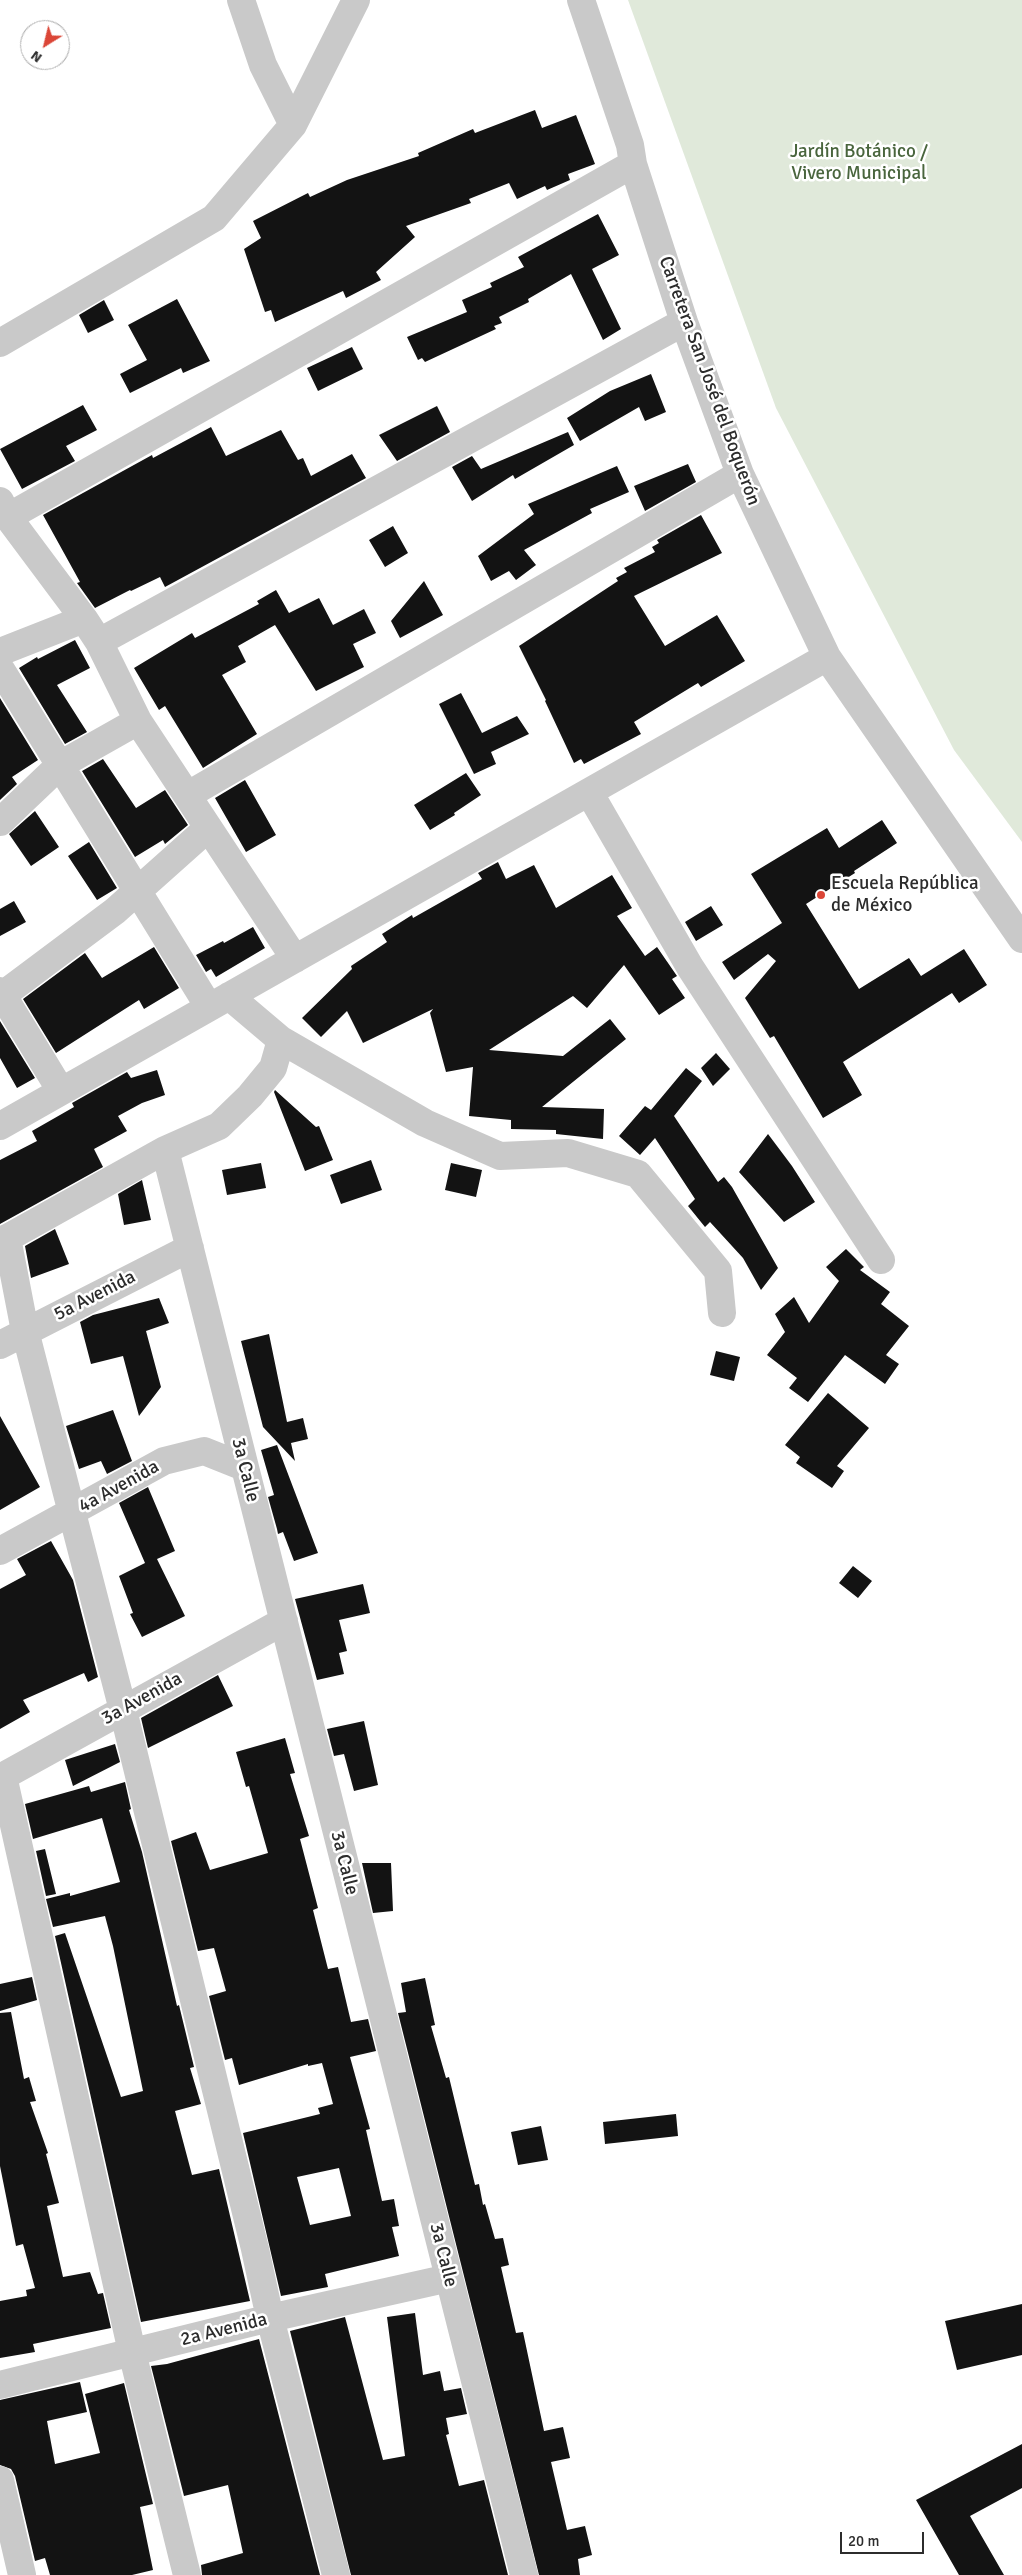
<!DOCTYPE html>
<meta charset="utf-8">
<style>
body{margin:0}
#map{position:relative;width:1022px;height:2575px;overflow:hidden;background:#fff;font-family:Signika,sans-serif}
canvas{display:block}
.north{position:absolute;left:20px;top:20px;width:50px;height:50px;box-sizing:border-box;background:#fff;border:1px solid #ababab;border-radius:50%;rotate:216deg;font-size:14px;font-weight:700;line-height:20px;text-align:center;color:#2c2c2c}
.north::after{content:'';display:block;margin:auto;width:18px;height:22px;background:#db4637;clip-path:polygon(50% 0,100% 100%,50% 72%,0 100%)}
.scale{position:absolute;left:840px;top:2532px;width:84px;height:22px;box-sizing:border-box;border:2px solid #2c2c2c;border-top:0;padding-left:6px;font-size:15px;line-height:18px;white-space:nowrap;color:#2c2c2c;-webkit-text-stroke:4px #fff;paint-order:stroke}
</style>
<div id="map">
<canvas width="1022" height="2575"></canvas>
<div class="north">N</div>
<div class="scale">20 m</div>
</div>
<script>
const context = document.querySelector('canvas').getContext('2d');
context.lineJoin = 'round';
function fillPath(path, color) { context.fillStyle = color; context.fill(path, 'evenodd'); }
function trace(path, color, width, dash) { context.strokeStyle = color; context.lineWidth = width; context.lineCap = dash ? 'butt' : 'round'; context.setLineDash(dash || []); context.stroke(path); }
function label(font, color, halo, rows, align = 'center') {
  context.font = font + ' Signika,sans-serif'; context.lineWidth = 5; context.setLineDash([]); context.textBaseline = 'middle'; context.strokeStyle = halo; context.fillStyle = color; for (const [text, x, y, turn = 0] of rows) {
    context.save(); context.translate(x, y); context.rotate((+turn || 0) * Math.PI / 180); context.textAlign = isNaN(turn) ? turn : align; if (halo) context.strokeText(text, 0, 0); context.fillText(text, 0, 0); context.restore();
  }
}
fillPath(new Path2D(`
 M628,0H1022V842L954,750L776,408Z`), '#e0e9da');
fillPath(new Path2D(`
 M535,110L542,128L576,115L595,164L568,174L570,180L547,190L545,186L517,199L509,183L469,199L471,203L406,226L415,237L376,272L381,280L346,298L343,291L275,322L271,310L265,312L244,249L261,238L253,221L308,193L310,197L347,180L419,156L418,153L473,129L475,133Z
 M598,214L619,255L592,269L621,329L603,340L571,274L528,299L529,302L499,317L502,323L494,326L496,329L425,362L422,358L418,360L407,337L467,312L462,300L492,287L490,283L524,267L518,257Z
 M177,299L210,361L183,373L181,368L130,393L120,374L147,360L128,325Z
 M104,300L114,320L88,333L79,315Z
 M352,347L363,369L318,391L307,368Z
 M651,374L666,412L645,421L639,407L580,441L567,418L610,391Z
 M83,405L97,430L66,446L75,461L22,489L0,449Z
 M437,406L450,432L397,461L379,435Z
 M211,427L226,456L281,430L298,460L303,458L311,476L352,454L366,478L165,587L160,577L131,591L130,590L95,608L77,583L80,582L43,515L152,455L153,458Z
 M568,432L574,445L515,479L513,475L472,501L452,467L472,456L481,469Z
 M688,464L696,482L645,511L634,486Z
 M617,466L629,492L590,509L592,513L524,550L536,565L516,580L509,571L491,581L478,556L534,514L528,504Z
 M701,515L722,553L634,596L665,646L717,615L745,661L701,687L698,683L634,722L641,734L584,764L581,759L574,763L545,701L546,700L519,646L618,581L616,578L627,572L624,568L655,552L652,547L659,543L657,540Z
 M393,526L408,553L385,567L369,540Z
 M424,581L443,615L400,638L391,621Z
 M276,590L289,613L319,598L333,625L364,609L376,633L353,644L364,667L316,691L275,625L238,646L246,662L222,675L257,734L203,768L165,706L159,710L134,668L192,633L195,638L259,604L257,601Z
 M75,640L90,668L57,685L87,732L65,744L19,668L37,657L38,659Z
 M461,693L482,733L517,716L529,734L491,752L496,764L474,774L439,704Z
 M0,698L38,760L12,777L17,784L0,800Z
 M103,759L136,808L165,790L188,825L165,844L163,840L135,857L82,771Z
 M466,773L481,795L454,813L455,815L430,830L414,805Z
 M245,780L276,835L246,852L215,798Z
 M35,811L59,847L31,866L9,834Z
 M882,820L897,843L854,871L855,873L806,904L859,989L909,958L921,976L964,949L987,985L959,1003L952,993L843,1062L862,1095L823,1118L774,1036L770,1038L745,998L776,961L768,954L734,980L722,962L782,923L751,874L827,828L839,848Z
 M89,842L117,888L97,900L68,856Z
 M498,862L506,879L534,865L556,908L612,875L632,908L617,916L645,956L657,947L677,976L672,979L685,998L659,1015L624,965L587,1008L573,996L489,1050L563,1056L610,1019L626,1039L542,1107L604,1109L603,1139L556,1134V1130L511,1129V1120L469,1116L473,1067L446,1072L430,1013L433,1009L363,1043L347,1011L321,1037L302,1018L352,969L351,966L387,942L382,934L412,915L413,918L482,879L478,873Z
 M14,901L26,922L0,936V909Z
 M711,906L723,925L696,941L685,922Z
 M253,927L265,948L216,977L211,969L206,972L196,955L223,941L224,943Z
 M154,947L179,988L144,1009L139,1000L56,1053L23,999L85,953L102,978Z
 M0,1021L35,1078L17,1088L0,1058Z
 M716,1053L730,1069L713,1086L701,1068Z
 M686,1068L702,1081L674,1116L718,1182L724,1177L732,1187L778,1268L761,1290L743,1258L710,1222L705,1227L688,1206L695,1199L655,1138L640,1155L619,1136L645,1106L651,1110Z
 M157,1070L165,1095L142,1103L118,1116L127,1131L94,1149L103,1167L0,1224V1160L37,1141L32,1131L74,1107L72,1103L127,1072L131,1078Z
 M275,1090L316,1127L319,1126L333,1160L305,1171L274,1092Z
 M768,1134L792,1166L815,1202L784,1222L739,1172Z
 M371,1160L382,1190L341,1204L330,1175Z
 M261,1163L266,1188L227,1195L222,1170Z
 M451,1163L482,1170L476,1197L445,1190Z
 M142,1180L151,1220L124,1225L118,1194Z
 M55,1229L69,1264L31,1278L25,1246Z
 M846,1249L864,1267L860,1270L890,1292L881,1304L909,1326L886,1355L899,1364L885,1384L845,1355L808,1402L789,1388L797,1378L767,1355L785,1332L775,1314L794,1297L809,1323L839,1281L826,1267Z
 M159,1298L169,1323L146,1331L161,1387L139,1416L123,1356L91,1364L80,1322L93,1315Z
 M269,1334L287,1422L303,1418L308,1439L291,1443L295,1461L263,1427L241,1341Z
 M716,1351L740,1357L734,1381L710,1375Z
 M828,1393L869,1428L837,1466L844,1471L832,1488L796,1463L800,1457L785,1445Z
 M113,1410L132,1461L107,1474L101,1461L79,1469L66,1426Z
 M0,1416L40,1487L0,1510Z
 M277,1445L318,1553L294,1561L283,1532L278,1534L277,1529L268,1497L274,1495L261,1450Z
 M148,1487L175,1551L157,1559L185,1616L142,1637L130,1614L133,1613L119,1576L145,1563L119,1503Z
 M51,1541L73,1580L98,1677L88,1682L84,1673L23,1700L30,1712L0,1729V1589L26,1575L17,1559Z
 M853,1566L872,1581L858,1598L839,1583Z
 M363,1584L370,1613L339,1620L347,1651L339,1653L344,1674L317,1680L295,1599Z
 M218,1675L233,1706L148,1748L141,1718Z
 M364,1721L378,1785L354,1791L344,1754L334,1756L327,1729Z
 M285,1738L295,1773L290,1774L309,1836L300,1839L318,1908L313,1910L328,1969L338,1967L351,2022L368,2019L376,2051L350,2057L370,2129L366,2130L382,2201L394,2199L399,2226L392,2227L399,2256L325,2274L328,2287L281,2296L243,2133L320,2114L318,2108L333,2104L322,2063L308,2066V2064L239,2085L232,2058L225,2060L209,1996L226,1991L214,1948L198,1951L171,1841L196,1832L210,1870L268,1853L249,1786L246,1787L236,1752ZM339,2168L351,2216L310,2225L297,2177Z
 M115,1744L120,1762L73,1786L65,1760Z
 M125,1782L131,1809L129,1810L142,1852L177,2006L179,2005L194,2067L190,2068L201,2104L175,2111L192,2175L219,2169L250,2301L141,2322L55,1936L65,1933L121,2097L143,2091L113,1946L105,1916L53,1927L46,1899L70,1893V1896L120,1882L102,1818L33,1839L25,1804L89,1786L91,1792Z
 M45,1849L56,1894L46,1896L36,1851Z
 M362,1863H391L393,1911L373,1913Z
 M32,1977L37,2000L0,2011V1984Z
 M425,1978L435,2025L431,2026L446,2078L449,2077L475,2185L479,2184L483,2205L485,2204L495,2239L503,2238L509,2265L501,2267L516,2333L523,2332L544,2431L563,2427L570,2458L551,2462L567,2530L585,2526L592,2555L578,2559L580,2575H539L398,2013L406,2012L401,1983Z
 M11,2012L24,2079L29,2077L36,2101L30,2102L48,2153L46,2154L59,2203L47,2206L63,2277L90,2272L98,2294L103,2293L111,2328L33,2344L35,2352L0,2358V2301L27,2296L26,2290L35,2288L23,2244L16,2246L0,2166V2013Z
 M676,2114L678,2136L605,2144L603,2122Z
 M541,2126L548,2160L518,2165L511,2132Z
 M1022,2304V2355L957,2370L945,2321Z
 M415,2313L423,2375L440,2371L444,2391L461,2388L467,2414L446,2418L449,2434L446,2435L459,2486L484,2480L508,2575H351L290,2331L345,2317L383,2460L405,2456L387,2317Z
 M259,2339L320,2575H202L201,2565L243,2553L228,2485L184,2496L151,2366L167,2364Z
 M80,2382L87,2412L47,2421L55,2464L100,2453L85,2394L124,2383L153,2504L140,2507L153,2570L132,2575H50L45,2558L35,2561L15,2476L11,2469L0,2465V2400Z
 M1022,2444V2488L970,2516L1004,2575H959L916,2500Z`), '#131313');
trace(new Path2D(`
 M241,0L263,65L293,125
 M581,0L630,145L633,164L684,322L740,474L827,657L1022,939
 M0,343L214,218L293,125L356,0
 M0,501L8,517L84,619L99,642L138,721L295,959
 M8,517L633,164
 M99,642L684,322
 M0,652L84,619
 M0,668L209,1007
 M589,792L690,967L881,1260
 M188,795L740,474
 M0,822L60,765L138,721
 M0,991L61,1091
 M229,996L281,1040L425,1123L500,1156L568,1153L638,1174L718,1271L722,1313
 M0,997L115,911L208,828
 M0,1126L827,657
 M165,1150L524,2575
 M7,1238L25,1331L123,1710L255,2249L270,2318L336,2575
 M0,1242L165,1150L219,1126L250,1096L273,1068L281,1040
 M0,1345L190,1248
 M0,1551L164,1461L204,1451L244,1467
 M3,1776L132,2352L187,2575
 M0,1778L284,1621
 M0,2385L270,2318L449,2278
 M0,2480L22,2575`), '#c9c9c9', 28);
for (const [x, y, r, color] of [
 [821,895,5,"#db4637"]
]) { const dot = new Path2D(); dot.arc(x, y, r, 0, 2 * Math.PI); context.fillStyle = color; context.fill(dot); trace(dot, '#fff', 2); }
label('19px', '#49653d', '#fff', [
 ["Jardín Botánico /",859,152],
 ["Vivero Municipal",859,174]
]);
label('19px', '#2c2c2c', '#fff', [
 ["Carretera San José del Boquerón",709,381,70],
 ["5a Avenida",95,1296,-27],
 ["3a Calle",245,1470,76],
 ["4a Avenida",119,1487,-29],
 ["3a Avenida",142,1699,-29],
 ["3a Calle",344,1863,76],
 ["3a Calle",443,2255,76],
 ["2a Avenida",224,2330,-14]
]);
label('19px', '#2c2c2c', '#fff', [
 ["Escuela República",831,884],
 ["de México",831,906]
], 'left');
</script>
